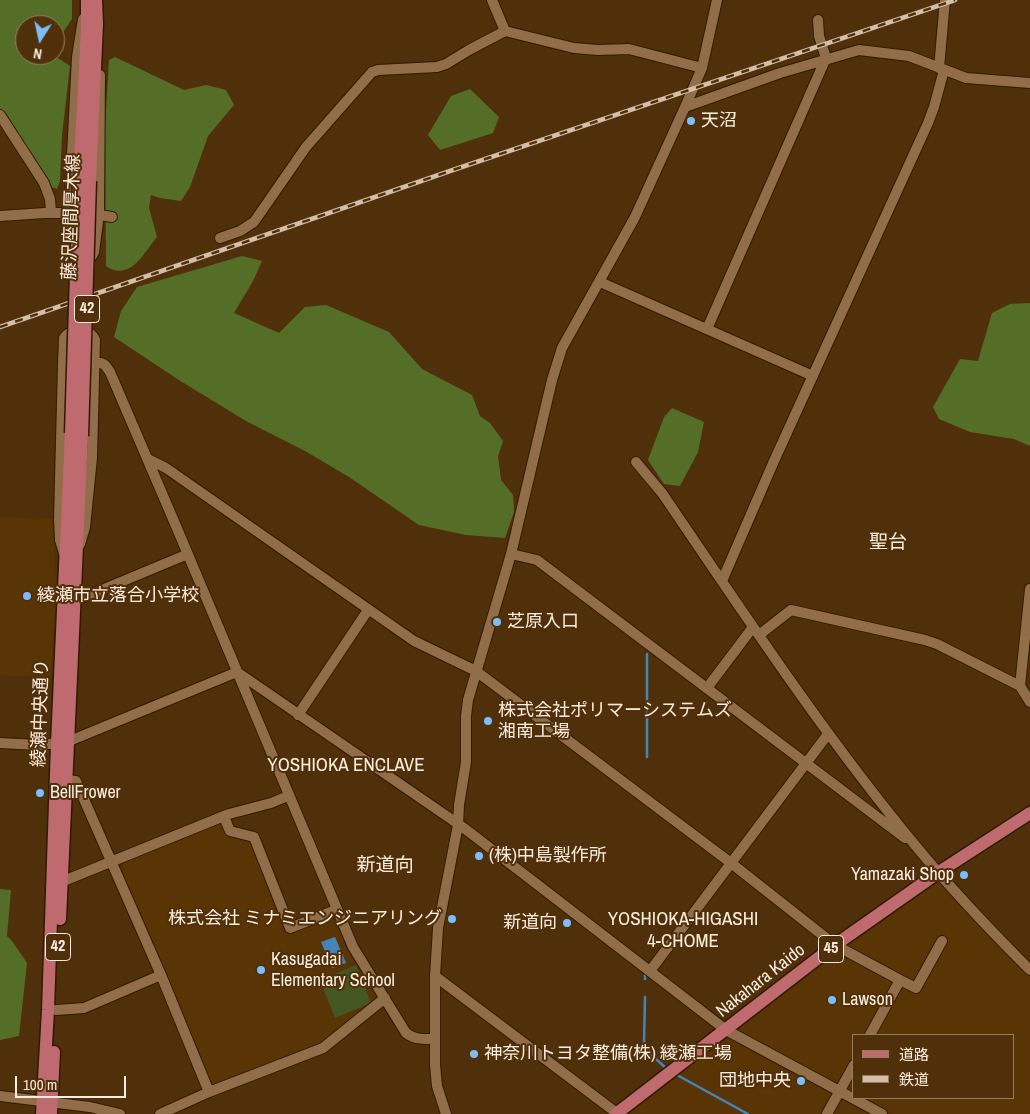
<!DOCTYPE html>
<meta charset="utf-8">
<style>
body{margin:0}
#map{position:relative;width:1030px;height:1114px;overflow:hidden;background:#50300b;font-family:"Archivo Narrow","Noto Sans JP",sans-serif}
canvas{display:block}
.legend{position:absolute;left:852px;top:1034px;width:162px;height:65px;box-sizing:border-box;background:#50300b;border:1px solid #957c5f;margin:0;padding:6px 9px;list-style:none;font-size:15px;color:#fdedde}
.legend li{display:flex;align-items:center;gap:10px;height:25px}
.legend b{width:25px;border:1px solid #957c5f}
.north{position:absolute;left:15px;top:15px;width:50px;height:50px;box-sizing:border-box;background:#50300b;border:1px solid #957c5f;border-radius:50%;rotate:190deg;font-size:14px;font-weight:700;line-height:20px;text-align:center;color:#fdedde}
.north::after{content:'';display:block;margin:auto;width:18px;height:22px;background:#7cbef9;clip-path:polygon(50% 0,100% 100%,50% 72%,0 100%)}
.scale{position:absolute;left:15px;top:1076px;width:111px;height:22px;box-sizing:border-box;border:2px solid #fdedde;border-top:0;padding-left:6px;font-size:15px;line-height:18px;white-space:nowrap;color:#fdedde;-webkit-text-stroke:4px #50300b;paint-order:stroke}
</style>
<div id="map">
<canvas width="1030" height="1114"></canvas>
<ul class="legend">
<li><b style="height:6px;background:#bf6a6e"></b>道路</li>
<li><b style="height:6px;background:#d2beaa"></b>鉄道</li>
</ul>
<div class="north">N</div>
<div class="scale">100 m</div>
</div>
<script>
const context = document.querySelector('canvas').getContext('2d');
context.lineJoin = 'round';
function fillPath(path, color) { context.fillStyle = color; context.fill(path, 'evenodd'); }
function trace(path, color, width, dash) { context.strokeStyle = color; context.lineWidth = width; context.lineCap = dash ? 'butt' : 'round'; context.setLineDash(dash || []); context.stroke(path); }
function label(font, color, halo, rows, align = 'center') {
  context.font = font + ' "Archivo Narrow","Noto Sans JP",sans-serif'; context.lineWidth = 4; context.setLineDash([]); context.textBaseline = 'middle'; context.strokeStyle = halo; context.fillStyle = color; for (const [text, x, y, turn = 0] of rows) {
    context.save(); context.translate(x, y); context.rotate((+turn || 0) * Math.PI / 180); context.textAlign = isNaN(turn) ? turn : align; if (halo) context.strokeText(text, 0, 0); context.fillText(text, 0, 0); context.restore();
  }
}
fillPath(new Path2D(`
 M0,517L52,519L56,579L51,678L0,675Z
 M218,823L226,826L254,843L289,934L326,918L336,921L346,948L376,993L373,1003L321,1044L212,1087L120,872L124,862Z
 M939,877L1030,972V1114H892L862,1098H1014V1035H854V1093L741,1032L740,1027L843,944Z
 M721,1040H731L868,1114H630V1110Z`), '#593405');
fillPath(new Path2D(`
 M356,965L371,1003L335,1018L320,980Z`), '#445723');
fillPath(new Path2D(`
 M0,0H72V19L55,44V25H25V55H53L70,66L62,135L60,181L57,189L51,187L0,110Z
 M115,57L184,90L206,85L226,90L234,105L208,136L190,187L181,201L160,198L151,195L149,208L157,237C143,254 130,282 106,266L105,128L109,60Z
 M470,89L499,117L493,133L440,150L428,135L451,96Z
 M242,256L262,261L253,281L234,313L279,333L305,307L326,305L389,332L422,369L472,395L480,416L490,423L503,441L498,456L501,480L513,495L514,512L505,538L466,535L419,525L349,477L305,451L246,421L182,382L114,337L121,311L137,287Z
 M1030,303V446L1014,439L970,432L939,419L933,407L960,359L978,361L992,313L1010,304Z
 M672,408L704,422L698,452L680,486L664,484L648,460L664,417Z
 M0,889L11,890L7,936L12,941L27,963L19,1036L0,1040Z`), '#556e27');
fillPath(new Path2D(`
 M335,937L346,963L332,968L321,942Z`), '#4683b7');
trace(new Path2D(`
 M647,757V654
 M645,979V973
 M645,997L644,1044L648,1052L666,1068
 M677,1075L748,1114`), '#4683b7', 2.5);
const minor = new Path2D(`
 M492,0L505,31
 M83,19L77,57L67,252L73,260C82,262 90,262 94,252L99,214L100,75
 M939,68L945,0
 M685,107L780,73L859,50L909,56L966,78L1030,83
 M0,115L44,183L50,199L51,212
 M93,214L112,217
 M0,216L45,213H73
 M220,238L240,231L254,222L306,147L372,72L378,70L437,67L446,64L469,50L505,31L574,48L598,50L629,49L702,68
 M600,282L813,376
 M707,329L826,58L819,36L818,20
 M63,363L64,338C71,327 90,328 95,340L92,458L85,527L80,544
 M148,459L166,468L414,641L476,671L731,863L835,945L900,980L870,1035
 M636,462L662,493C743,612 823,734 915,845C951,889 990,930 1030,970
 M64,553L60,540L59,519L63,363H101L105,365L110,372L176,526L353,947L406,1033C415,1040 424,1039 435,1039
 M511,554L537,560L905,838
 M722,581L774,461L928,123L934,107L944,70
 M75,601L188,554
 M759,635L791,610L925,640L937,644L1020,686L1030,702
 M240,674L464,828L726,1030L882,1114
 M1020,686L1030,589
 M707,688L753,627
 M298,715L368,610
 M0,743L39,745L67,742L237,672
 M65,780L76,781L161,975L209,1092
 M224,817L230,831L254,837L290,928L336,910
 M61,882L229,814L271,803L288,796
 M650,971L828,734
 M435,976L618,1114
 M900,980L916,988L942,941
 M56,1010L84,1008L161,975
 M0,1096L90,1107L120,1114
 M160,1114L209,1092L323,1048L385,998
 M446,1114L437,1086L435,1065V976L438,928L458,825L459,805L466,762V716L468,700L511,554L552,380L562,348L635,217L685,107L702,68L717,0
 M827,1114L854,1065`);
const major = new Path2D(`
 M79,180L87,30V0
 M90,181L97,24L96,0
 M60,919L82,436
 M42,1114L48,1010L57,744L71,433
 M51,1114L54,1052
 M616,1114L835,945L939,872L1030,813`);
trace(minor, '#301a00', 12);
trace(major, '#301a00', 15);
trace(minor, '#916d4a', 10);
trace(major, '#bf6a6e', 12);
const rail = new Path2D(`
 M0,327L450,171L955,0`);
trace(rail, '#d2beaa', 4.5);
trace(rail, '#50300b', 2.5, [8]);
const majorBridge = new Path2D(`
 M71,433L79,180
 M82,436L90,181`);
trace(majorBridge, '#301a00', 15, []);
trace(majorBridge, '#bf6a6e', 12);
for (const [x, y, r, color] of [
 [691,121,5,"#7cbef9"],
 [27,596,5,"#7cbef9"],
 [497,622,5,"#7cbef9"],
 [488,721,5,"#7cbef9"],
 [40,793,5,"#7cbef9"],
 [479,856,5,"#7cbef9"],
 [964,875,5,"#7cbef9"],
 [452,919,5,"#7cbef9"],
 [567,923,5,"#7cbef9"],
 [261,970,5,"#7cbef9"],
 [832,1000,5,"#7cbef9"],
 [474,1054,5,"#7cbef9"],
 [801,1081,5,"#7cbef9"]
]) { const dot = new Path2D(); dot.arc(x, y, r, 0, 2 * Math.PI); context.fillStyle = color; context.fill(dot); trace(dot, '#50300b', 2); }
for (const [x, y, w] of [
 [87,309,25],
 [58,947,25],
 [831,949,25]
]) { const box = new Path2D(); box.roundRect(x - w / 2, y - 13.5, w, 27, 4); context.fillStyle = '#50300b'; context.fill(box); trace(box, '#fdedde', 1); }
label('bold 16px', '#fdedde', null, [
 ["42",87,309],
 ["42",58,947],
 ["45",831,949]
]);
label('18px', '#fdedde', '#50300b', [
 ["天沼",701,121],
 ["綾瀬市立落合小学校",37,596],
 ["芝原入口",507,622],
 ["株式会社ポリマーシステムズ",498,711],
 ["湘南工場",498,732],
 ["BellFrower",50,793],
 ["(株)中島製作所",489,856],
 ["Yamazaki Shop",954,875,"right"],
 ["株式会社 ミナミエンジニアリング",442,919,"right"],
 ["新道向",557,923,"right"],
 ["Kasugadai",271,960],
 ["Elementary School",271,981],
 ["Lawson",842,1000],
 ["神奈川トヨタ整備(株) 綾瀬工場",484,1054],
 ["団地中央",791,1081,"right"]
], 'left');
label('18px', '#fdedde', '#50300b', [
 ["藤沢座間厚木線",72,217,-88],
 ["綾瀬中央通り",41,713,-88],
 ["Nakahara Kaido",761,981,-38]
]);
label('19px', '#fdedde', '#50300b', [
 ["聖台",888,543],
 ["YOSHIOKA ENCLAVE",346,766],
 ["新道向",385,866],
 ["YOSHIOKA-HIGASHI",683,920],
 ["4-CHOME",683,942]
]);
</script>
